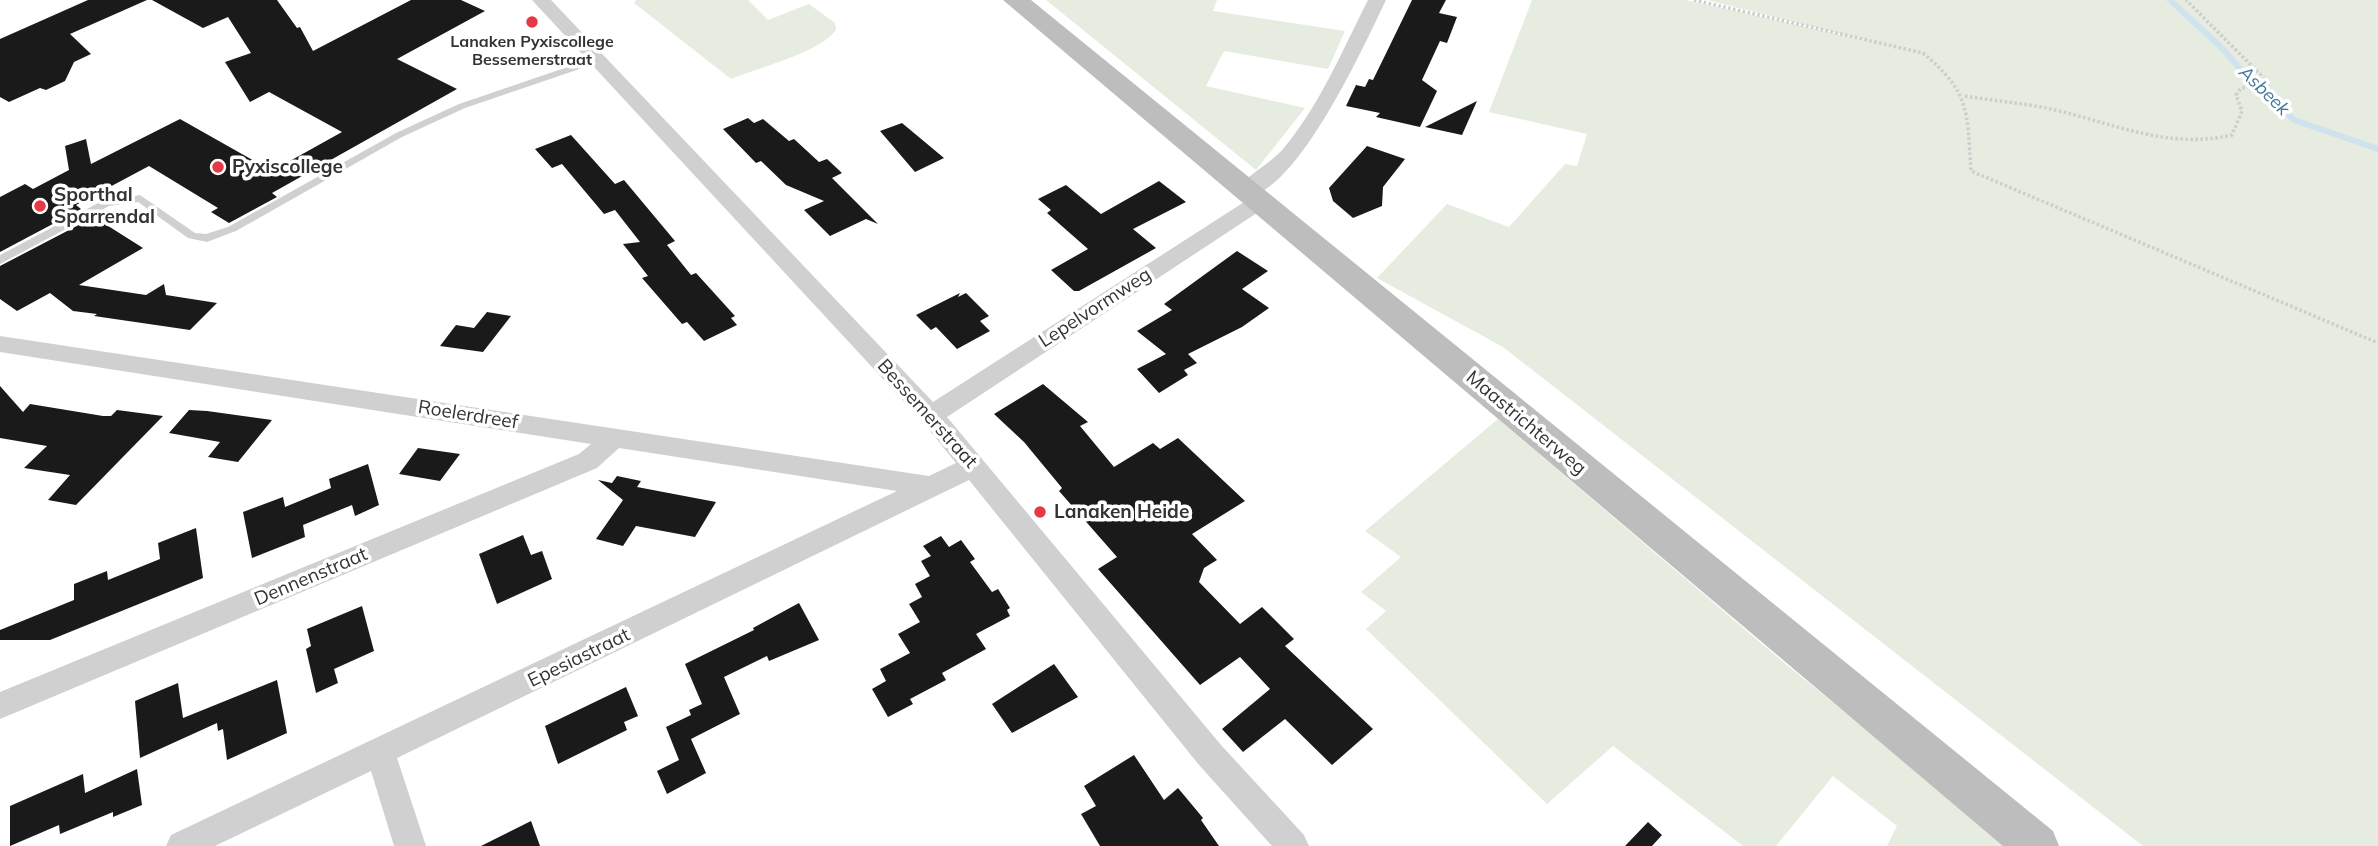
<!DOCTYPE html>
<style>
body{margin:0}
canvas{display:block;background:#fff}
</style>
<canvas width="2378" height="846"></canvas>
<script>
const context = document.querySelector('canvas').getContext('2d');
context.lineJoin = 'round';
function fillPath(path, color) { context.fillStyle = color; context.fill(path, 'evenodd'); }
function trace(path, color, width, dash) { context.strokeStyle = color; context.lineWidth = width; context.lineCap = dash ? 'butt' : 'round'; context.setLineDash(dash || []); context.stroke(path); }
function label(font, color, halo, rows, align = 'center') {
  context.font = font + ' Mulish,sans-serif'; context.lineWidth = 7; context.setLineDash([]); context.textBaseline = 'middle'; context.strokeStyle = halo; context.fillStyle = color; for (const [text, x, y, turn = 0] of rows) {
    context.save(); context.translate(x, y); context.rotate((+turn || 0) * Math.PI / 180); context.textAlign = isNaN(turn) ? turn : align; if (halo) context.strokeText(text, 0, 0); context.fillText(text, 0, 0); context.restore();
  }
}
fillPath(new Path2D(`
 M636,0H748L768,20L809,4L835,23L836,29C825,51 755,69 731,79L634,3Z
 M1046,0H1217L1213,11L1345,31L1328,69L1224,51L1206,86L1305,108L1256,170Z
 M1532,0H1686L1877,43L1707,0H2378V846H2143L1503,347L1377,278L1447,204L1509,227L1565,164L1577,166L1587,134L1489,112Z
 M1498,419L1782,661L2008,846H1887L1897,826L1833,776L1776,846H1743L1613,746L1547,804L1366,629L1386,611L1361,592L1401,557L1365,531Z`), '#e6ecdf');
trace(new Path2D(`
 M2170,0L2222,48L2255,86L2294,120L2378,149`), '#cfe2ee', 6);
fillPath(new Path2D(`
 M88,0H147L70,34L91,54L74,62L65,81L46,90L40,88L9,102L0,97V39Z
 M152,0H277L297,28L300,27L313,51L411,0H461L485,11L397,59L457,89L272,193L277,197L229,223L211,212L218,208L149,166L76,205L81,209L0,252V197L25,184L33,189L69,170L65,146L86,139L91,164L180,119L272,171L342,132L269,92L250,102L225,62L251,53L228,17L203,28Z
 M1412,0H1446L1439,13L1457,17L1447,43L1440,41L1422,80L1437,91L1420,127L1376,117L1380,113L1346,106L1356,85L1365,87L1369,79L1373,80Z
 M1477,101L1462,135L1425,127Z
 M748,118L754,123L763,119L789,141L794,139L819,162L827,159L842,173L832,178L878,224L866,219L830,236L804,210L824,201L786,185L761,161L756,163L723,129Z
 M902,123L944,158L915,172L880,131Z
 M571,135L615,184L624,180L675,241L667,245L691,275L696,273L735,316L731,318L737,325L704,341L687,322L682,324L642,278L648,276L623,244L640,242L615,210L604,214L562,164L552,168L535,149Z
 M1367,146L1405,159L1383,187L1382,206L1353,218L1333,201L1329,188Z
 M1159,181L1186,202L1133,229L1156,248L1079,291H1074L1051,270L1088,249L1047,213L1051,210L1038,199L1066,185L1101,214Z
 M94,217L143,248L79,285L146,295L164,284L166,295L217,303L190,330L94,316L97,314L73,311L50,293L17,311L0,299V266Z
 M1237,251L1268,271L1242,289L1269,308L1242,327L1188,354L1197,363L1184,370L1188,375L1159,393L1137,369L1166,354L1137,331L1172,310L1164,304Z
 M960,293L958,297L966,293L989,316L980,321L990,331L957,349L936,327L931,330L916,315Z
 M487,312L511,316L483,352L440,346L456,325L474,328Z
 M1043,384L1088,422L1080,426L1114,467L1153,443L1160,449L1178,438L1245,501L1192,534L1217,560L1204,568L1199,582L1240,624L1262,607L1294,639L1285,646L1373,729L1332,765L1285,719L1243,752L1222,729L1270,689L1240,657L1200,685L1098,569L1117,557L1059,491L1062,488L1024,442L994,414Z
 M0,386L23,412L30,404L103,416H111L117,410L163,416L76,505L48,500L70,475L24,468L47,446L0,438Z
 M189,410L207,411L272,420L238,462L208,457L220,442L169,433Z
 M418,448L460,454L440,481L399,474Z
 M368,464L379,505L355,516L352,505L303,525L305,537L252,558L243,512L283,497L285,507L331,488L329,479Z
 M617,476L641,481L637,487L716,502L695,537L636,526L623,546L596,539L623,500L598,480L612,483Z
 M196,528L203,578L50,640H0V630L74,600V584L107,571L108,580L160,559L158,543Z
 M523,535L531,555L542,551L552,579L497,604L479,554Z
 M941,536L949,547L961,540L975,559L970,562L992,592L998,589L1010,608L1007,610L1010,616L976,634L986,649L942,673L946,680L910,699L913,704L888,717L872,689L886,681L880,669L910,653L898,634L920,622L909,604L922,597L915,584L930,576L921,561L931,556L923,546Z
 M799,603L819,640L769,661L767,656L724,677L740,714L691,739L706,773L667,794L657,771L679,760L666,727L691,715L689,710L702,704L685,664L754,630L753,628Z
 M362,606L374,651L334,669L338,683L316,693L306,649L311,646L307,629Z
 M1054,664L1078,697L1012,733L992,704Z
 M277,680L287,733L227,760L223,729L218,731L217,723L140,758L135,701L178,683L183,718Z
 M626,687L638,716L624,722L627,730L558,764L545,726Z
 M1134,755L1164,800L1178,788L1203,818L1201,820L1219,846H1100L1081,814L1096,806L1084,786Z
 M137,769L142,805L113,817V812L60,834L59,825L10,846V806L83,774L85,793Z
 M531,821L540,846H481Z
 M1648,822L1662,835L1652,846H1625Z`), '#1a1a1a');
trace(new Path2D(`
 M1694,0L1923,53C1971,93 1967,112 1971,171L2378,343
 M1965,96C1994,101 2023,103 2051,109C2113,123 2168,150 2232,135L2242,111L2236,95L2241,88L2270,84L2186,0`), '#cdcdcd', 3.5, [2.5, 2.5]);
fillPath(new Path2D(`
 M597,57L600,58V62L465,108L402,137L236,231L207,242L188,238L138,202L109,206L0,264V255L102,201L140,195L195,233L206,234L228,227L396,133L459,104Z`), '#d0d0d0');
fillPath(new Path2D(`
 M532,0H551L933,402L1252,197H1266L1269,202L1266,207L947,417L1221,745L1304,835L1309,846H1272L1199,765L969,480L397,758L426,846H394L371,771L215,846H166L171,835L897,491L619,448L597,468L0,719V692L579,454L591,444L0,352V336L929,476L956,463L922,421Z
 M1368,0H1386C1367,39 1291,210 1238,196L1235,191C1243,178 1270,164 1283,149C1320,105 1342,51 1368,0Z`), '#d0d0d0');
fillPath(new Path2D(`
 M1003,0H1031L2053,831L2059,846H2003Z`), '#bdbdbd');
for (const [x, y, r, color] of [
 [532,22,7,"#e63946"],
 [218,167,7,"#e63946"],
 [40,206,7,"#e63946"],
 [1040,512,7,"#e63946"]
]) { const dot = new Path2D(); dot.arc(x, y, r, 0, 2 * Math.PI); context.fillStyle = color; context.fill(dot); trace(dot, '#fff', 2.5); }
label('bold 16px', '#333', '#fff', [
 ["Lanaken Pyxiscollege",532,42],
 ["Bessemerstraat",532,60]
]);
label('italic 18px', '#3f7597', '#fff', [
 ["Asbeek",2264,91,44]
]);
label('bold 19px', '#333', '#fff', [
 ["Pyxiscollege",232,167],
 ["Sporthal",54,195],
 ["Sparrendal",54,217],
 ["Lanaken Heide",1054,512]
], 'left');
label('19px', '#333', '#fff', [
 ["Lepelvormweg",1095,308,-33],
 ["Bessemerstraat",927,414,48],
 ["Roelerdreef",468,415,9],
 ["Maastrichterweg",1526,423,40],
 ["Dennenstraat",311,577,-23],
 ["Epesiastraat",579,658,-26]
]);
</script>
